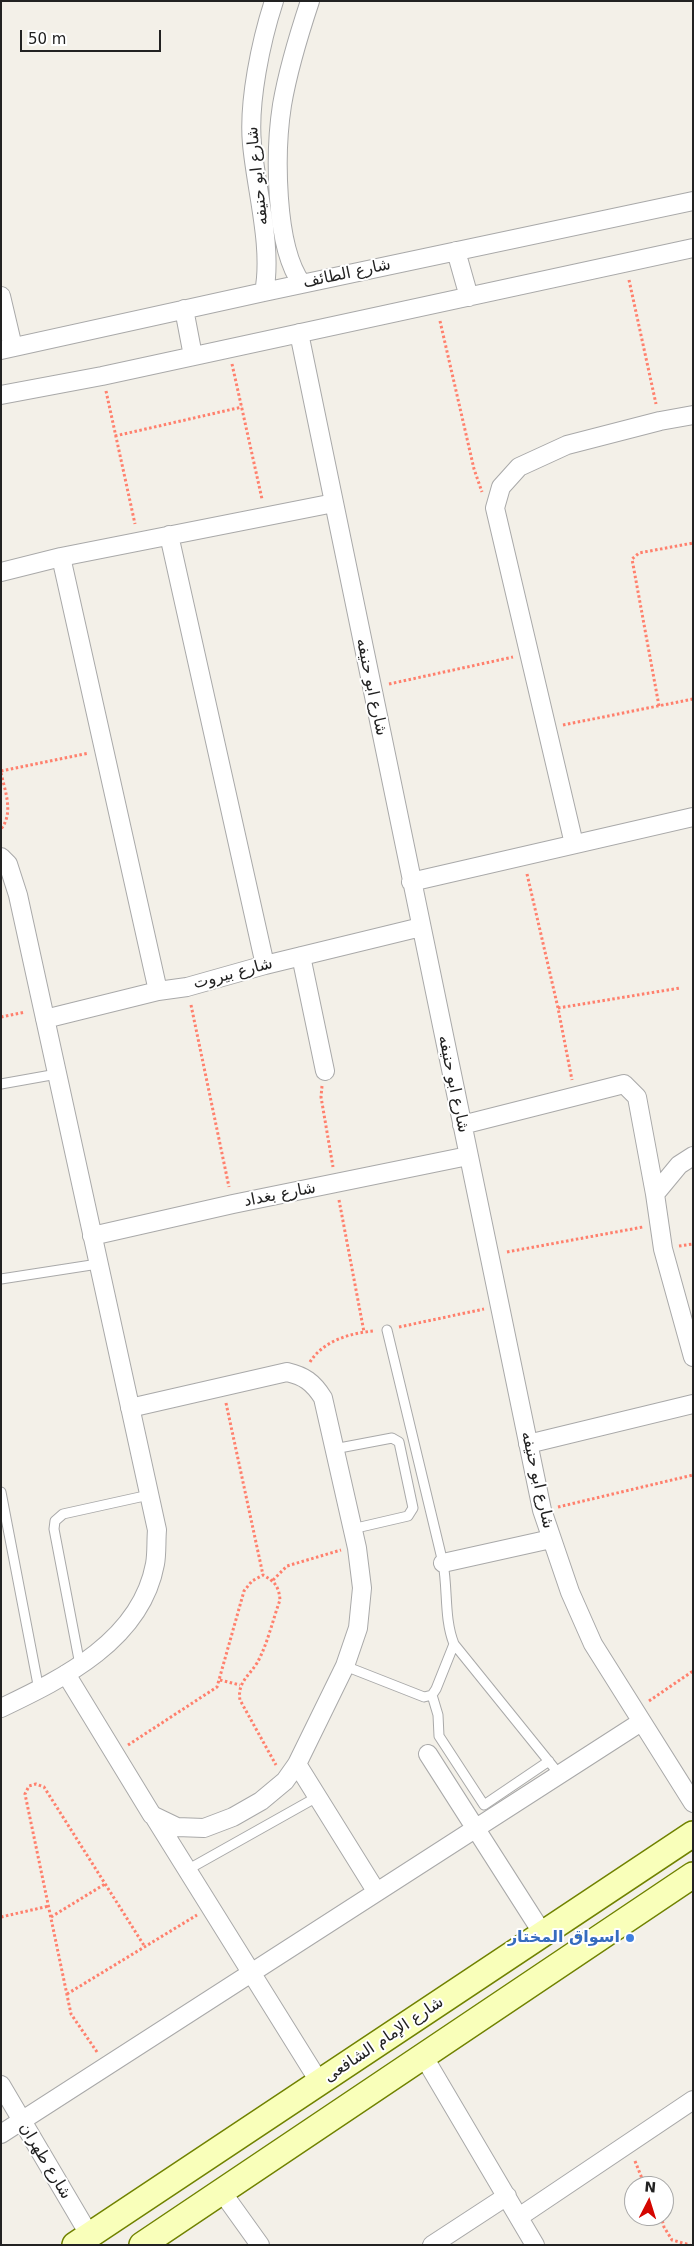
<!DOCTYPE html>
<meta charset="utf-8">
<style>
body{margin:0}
#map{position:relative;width:694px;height:2246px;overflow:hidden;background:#f3f0e8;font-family:"DejaVu Sans",sans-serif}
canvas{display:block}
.frame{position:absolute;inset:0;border:2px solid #222;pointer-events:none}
.north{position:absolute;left:624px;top:2176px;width:50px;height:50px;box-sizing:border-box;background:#fff;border:1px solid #a7a7a7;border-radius:50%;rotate:5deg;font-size:14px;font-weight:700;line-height:20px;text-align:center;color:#222}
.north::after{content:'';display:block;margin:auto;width:18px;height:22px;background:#d40600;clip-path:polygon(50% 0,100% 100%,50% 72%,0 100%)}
.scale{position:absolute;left:20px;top:30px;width:141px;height:22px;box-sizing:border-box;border:2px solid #222;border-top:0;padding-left:6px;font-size:15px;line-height:18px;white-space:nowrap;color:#222;-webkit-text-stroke:4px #fff;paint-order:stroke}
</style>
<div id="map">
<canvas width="694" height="2246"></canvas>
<div class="frame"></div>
<div class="north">N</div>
<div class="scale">50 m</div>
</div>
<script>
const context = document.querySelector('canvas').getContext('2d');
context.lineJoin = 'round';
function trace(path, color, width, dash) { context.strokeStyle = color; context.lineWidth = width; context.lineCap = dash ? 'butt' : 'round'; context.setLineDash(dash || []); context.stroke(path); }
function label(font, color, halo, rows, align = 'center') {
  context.font = font + ' "DejaVu Sans","Noto Naskh Arabic",sans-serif'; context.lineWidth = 4; context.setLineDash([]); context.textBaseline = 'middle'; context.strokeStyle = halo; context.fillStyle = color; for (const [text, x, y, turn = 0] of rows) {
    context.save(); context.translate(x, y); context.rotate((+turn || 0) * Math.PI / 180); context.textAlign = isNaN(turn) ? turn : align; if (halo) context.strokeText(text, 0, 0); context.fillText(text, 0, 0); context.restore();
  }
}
const lane = new Path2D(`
 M1,1084L57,1074
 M1,1279L98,1264
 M387,1330L443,1563C448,1590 444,1619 454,1644L559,1774
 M334,1449L392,1438L399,1442L413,1508L408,1516L352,1529
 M1,1492L39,1690
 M80,1665L54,1529L55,1521L63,1514L149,1495
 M345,1666L424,1697L432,1695L436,1689L454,1644
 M432,1695L438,1715L439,1736L484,1805L549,1761
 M187,1870L317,1797`);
const street = new Path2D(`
 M456,251L469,297
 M302,284C274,246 275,150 282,105C288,70 299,34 310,1
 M264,292C273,248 256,189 252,144C248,102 261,41 274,1
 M1,296L13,347
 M184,309L193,356
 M299,333L542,1510L570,1592L593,1644L693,1803
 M1,350L264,292L693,201
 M1,395L102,376L693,248
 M169,535L265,965
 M61,557L158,991
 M1,572L61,557L334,503
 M574,844L495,508L501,487L519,467L567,445L660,421L693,415
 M1,857L8,864L18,895L157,1530C156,1541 157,1553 155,1564C141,1640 64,1678 1,1708
 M411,882L693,817
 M301,956L325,1071
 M45,1019L158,991L187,987L265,965L421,927
 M462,1125L624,1084L637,1097L655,1194
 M693,1156L679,1165L655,1194L663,1249L693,1357
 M92,1236L233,1204L468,1156
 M528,1444L693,1404
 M443,1563L551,1539
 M66,1674L152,1815L177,1827L204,1828L233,1817L261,1801L285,1781L297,1764L345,1666L358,1628L362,1588L357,1548L323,1398C313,1382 304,1376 287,1372L130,1408
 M428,1754L543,1934
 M297,1764L376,1891
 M153,1815L320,2083
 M424,2057L535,2245
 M1,2085L90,2236
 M1,2134L641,1722
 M222,2192L260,2245
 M519,2217L693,2100
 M432,2245L507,2196`);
const secondary = new Path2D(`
 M75,2245L693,1834
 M142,2245L693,1875`);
trace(lane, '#a9a9a9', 11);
trace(street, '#a9a9a9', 20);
trace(secondary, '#708200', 28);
trace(new Path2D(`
 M629,280L656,404
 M440,321L474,469L482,492
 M232,364L262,499
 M106,391L135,524
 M115,436L242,407
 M389,684L513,657
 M659,706L632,559L639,553L693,543
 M563,725L693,699
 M1,771L89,753
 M1,773C5,791 14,813 1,829
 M527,874L558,1008L572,1080
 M191,1005L229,1187
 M558,1008L680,988
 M1,1017L25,1012
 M322,1086L321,1097L333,1167
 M339,1200L364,1332
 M679,1246L693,1244
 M507,1252L643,1227
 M399,1327L484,1309
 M310,1362C323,1341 350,1333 374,1331
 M226,1403L263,1575
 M558,1507L693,1475
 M273,1580L287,1566L341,1550
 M220,1680L240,1685
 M649,1701L693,1671
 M128,1745L217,1687L244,1591L252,1581L263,1575C274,1581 279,1586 280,1600C273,1619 267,1646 257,1663C249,1676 237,1683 240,1700L276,1765
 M1,1917L49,1906
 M51,1917L105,1884
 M67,1994L197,1915
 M97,2052L71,2014L25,1794L29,1786L36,1784L44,1787L145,1947
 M635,2161L645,2186
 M661,2216L664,2227L672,2240L690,2245`), '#ff806d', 3, [2.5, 2.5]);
trace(lane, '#fff', 9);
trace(street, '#fff', 18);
trace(secondary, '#f9ffba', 25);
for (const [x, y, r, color] of [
 [630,1938,5,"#3f7fe0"]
]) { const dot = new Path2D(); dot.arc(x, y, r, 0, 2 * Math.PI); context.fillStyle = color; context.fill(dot); trace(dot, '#fff', 2); }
label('16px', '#222', '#fff', [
 ["شارع ابو حنيفه",258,176,-96],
 ["شارع الطائف",347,274,-12],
 ["شارع ابو حنيفه",371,687,78],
 ["شارع بيروت",233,974,-15],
 ["شارع ابو حنيفه",453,1084,78],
 ["شارع بغداد",280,1195,-11],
 ["شارع ابو حنيفه",537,1480,77],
 ["شارع الإمام الشافعى",384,2040,-34],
 ["شارع طهران",45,2161,59]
]);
label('bold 16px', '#366cbe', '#fff', [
 ["اسواق المختار",620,1938]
], 'right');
</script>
